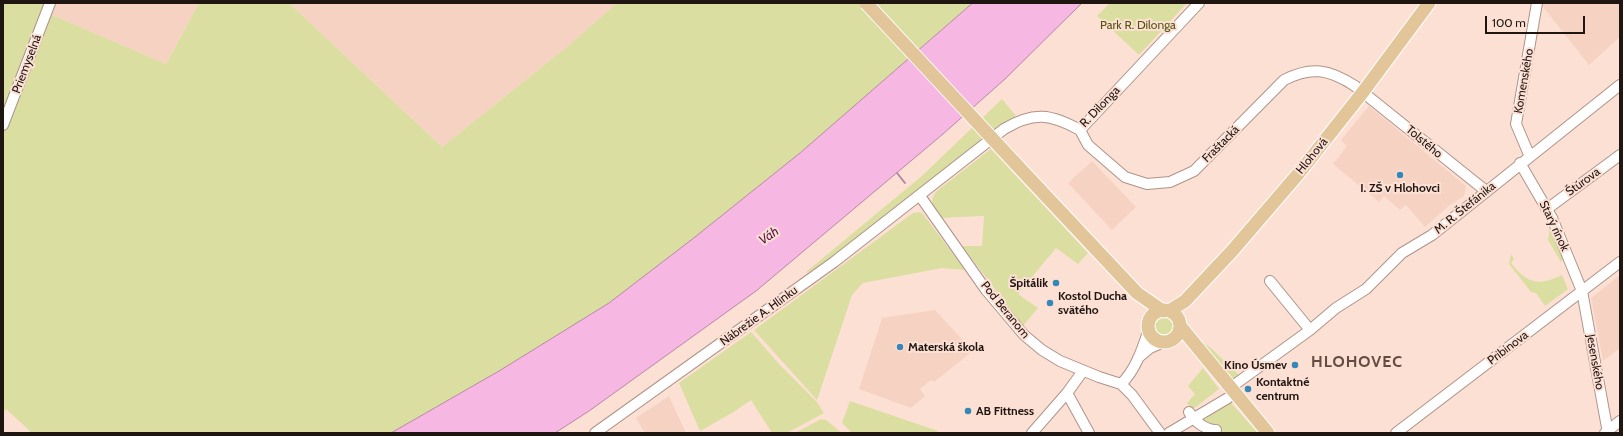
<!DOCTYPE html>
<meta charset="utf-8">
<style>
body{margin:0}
#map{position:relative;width:1623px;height:436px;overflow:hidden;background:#fde0d4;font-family:Cabin,sans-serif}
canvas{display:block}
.frame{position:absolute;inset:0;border:4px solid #1f1511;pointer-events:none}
.scale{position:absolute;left:1485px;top:16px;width:100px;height:18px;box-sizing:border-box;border:2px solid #1f1511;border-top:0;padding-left:5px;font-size:12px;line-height:14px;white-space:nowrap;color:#1f1511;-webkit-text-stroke:3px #fde0d4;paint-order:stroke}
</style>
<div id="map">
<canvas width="1623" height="436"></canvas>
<div class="frame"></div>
<div class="scale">100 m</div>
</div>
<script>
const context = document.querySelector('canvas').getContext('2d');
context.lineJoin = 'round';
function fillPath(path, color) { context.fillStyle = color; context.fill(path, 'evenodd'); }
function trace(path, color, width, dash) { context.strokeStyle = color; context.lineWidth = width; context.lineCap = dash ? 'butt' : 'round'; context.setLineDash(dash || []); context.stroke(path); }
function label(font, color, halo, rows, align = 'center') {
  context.font = font + ' Cabin,sans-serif'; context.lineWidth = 4; context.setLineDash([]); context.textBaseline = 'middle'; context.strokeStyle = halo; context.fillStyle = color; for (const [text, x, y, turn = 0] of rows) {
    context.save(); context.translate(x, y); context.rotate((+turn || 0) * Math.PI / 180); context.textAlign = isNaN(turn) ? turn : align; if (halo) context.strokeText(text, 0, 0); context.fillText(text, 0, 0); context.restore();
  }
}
fillPath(new Path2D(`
 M46,3H199L166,64L43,11Z
 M289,3H617L568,46L442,147Z
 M1540,3H1620V37L1589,65Z
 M1369,106L1466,186L1464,196L1451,204L1425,227L1406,205L1400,210L1384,196L1379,202L1333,164L1347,146L1341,140Z
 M1092,161L1136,207L1112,230L1068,183Z
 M1620,275V348L1603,361L1591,298Z
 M935,310L973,351L934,382L931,380L920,389L925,396L911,408L859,389L882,318Z
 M669,396L686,433H645L636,418Z`), '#f6d2c2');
fillPath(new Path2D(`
 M3,3H46L43,11L166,64L199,3H289L442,147L568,46L617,3H973L800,153L695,237L609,303L499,371L391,433H28L30,431L6,409L3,413Z
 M1110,3H1187L1139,55L1097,16Z
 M1002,99L1016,116L977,143L838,254L807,273L806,272L923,175Z
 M991,149L1088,253L1078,264L1056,248L1018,294L1038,308L1023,326L962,246H982L984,216L939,218C933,207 928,200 938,190Z
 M920,212L923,214L965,270L942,268L863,283L852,295L817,400L754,330L913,213Z
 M1550,226L1564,258L1561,262L1548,240Z
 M1511,254L1514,259L1511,263C1527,283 1537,287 1562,275L1568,289L1545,306L1536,293L1531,292L1509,264Z
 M1155 327a9 9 0 1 1 18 0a9 9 0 1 1-18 0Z
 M1193,331L1202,342L1211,348L1241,377L1235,380L1230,379L1191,334Z
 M751,332L780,365L817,402L824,413L787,433H772L751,400L732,413L700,431L679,383Z
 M1203,368L1219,389L1192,410L1187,403L1195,394L1188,386Z
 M850,401L938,431L936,433H852L842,423Z
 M1231,403L1258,433H1220L1204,420L1224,404Z
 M821,419L826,420L842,433H795Z`), '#dbdea1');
const water = new Path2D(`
 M973,3H1082L1005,79L943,134L756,291L589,411L555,433H391L499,371L609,303L695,237L800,153Z`);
fillPath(water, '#f6b7e3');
trace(water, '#b686a4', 1);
trace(new Path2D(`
 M897,173L905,183`), '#b686a4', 2);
const minor = new Path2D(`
 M3,125L50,3
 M1080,130L1088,145L1125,177L1147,184L1170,182L1194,171L1284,80C1311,66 1329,69 1355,86L1486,191
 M1530,157L1516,124L1537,3
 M1520,163L1552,218L1582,291L1608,433
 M920,196L986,290L1024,335L1042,350L1060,361L1099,377L1121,384L1132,395L1160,433
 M1547,209L1620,155
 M1270,281L1310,330
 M1138,358L1150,348L1164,342
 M1121,384C1136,370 1143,347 1149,329
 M1230,388L1310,330L1336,308L1366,289L1402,253L1432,235L1620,85
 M1067,393L1089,433
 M1189,412C1194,421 1205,430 1216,430
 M595,433L834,262L1004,129C1034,111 1051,114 1080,130L1199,3
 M1032,433L1067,393L1083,371
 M1169,433L1228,398
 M1396,433L1620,262
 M1605,433L1620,421`);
const major = new Path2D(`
 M1015,163L1137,293L1163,311
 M1148 326a16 16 0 1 1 32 0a16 16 0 1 1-32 0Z
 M1169,311L1185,301L1232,251L1299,173L1363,92L1429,3
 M1180,326L1268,433`);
trace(minor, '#ae9388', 12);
trace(major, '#fff', 15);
trace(minor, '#fff', 10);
trace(major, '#e2c69a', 13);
const majorBridge = new Path2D(`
 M866,3L1015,163`);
trace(majorBridge, '#fff', 15, []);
trace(majorBridge, '#e2c69a', 13);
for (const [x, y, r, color] of [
 [1400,175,4,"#3587b8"],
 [1056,283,4,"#3587b8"],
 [1050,303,4,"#3587b8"],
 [900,347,4,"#3587b8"],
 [1295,365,4,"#3587b8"],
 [1248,389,4,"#3587b8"],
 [968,411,4,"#3587b8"]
]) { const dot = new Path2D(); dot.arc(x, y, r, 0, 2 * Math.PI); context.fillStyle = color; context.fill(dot); trace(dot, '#fde0d4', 1.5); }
label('12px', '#54540e', '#fde0d4', [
 ["Park R. Dilonga",1138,25]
]);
label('12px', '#1f1511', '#fde0d4', [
 ["Priemyselná",27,64,-69],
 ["Komenského",1524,81,-80],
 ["R. Dilonga",1100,107,-46],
 ["Tolstého",1424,142,40],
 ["Fraštacká",1221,144,-45],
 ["Hlohová",1312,156,-51],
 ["Štúrova",1583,182,-36],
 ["M. R. Štefánika",1465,208,-39],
 ["Starý rínok",1554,226,65],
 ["Pod Beranom",1005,310,51],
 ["Nábrežie A. Hlinku",759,316,-36],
 ["Pribinova",1508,348,-37],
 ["Jesenského",1595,362,80]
]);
label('bold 12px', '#1f1511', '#fde0d4', [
 ["I. ZŠ v Hlohovci",1400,188,"center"],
 ["Špitálik",1048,283,"right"],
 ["Kostol Ducha",1058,296],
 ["svätého",1058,310],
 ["Materská škola",908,347],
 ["Kino Úsmev",1287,365,"right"],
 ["Kontaktné",1256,382],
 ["centrum",1256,396],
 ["AB Fittness",976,411]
], 'left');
label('italic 13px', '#551147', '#fde0d4', [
 ["Váh",769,236,-35]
]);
context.letterSpacing = '1px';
label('bold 16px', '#634c42', '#fde0d4', [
 ["HLOHOVEC",1357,362]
]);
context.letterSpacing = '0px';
</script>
